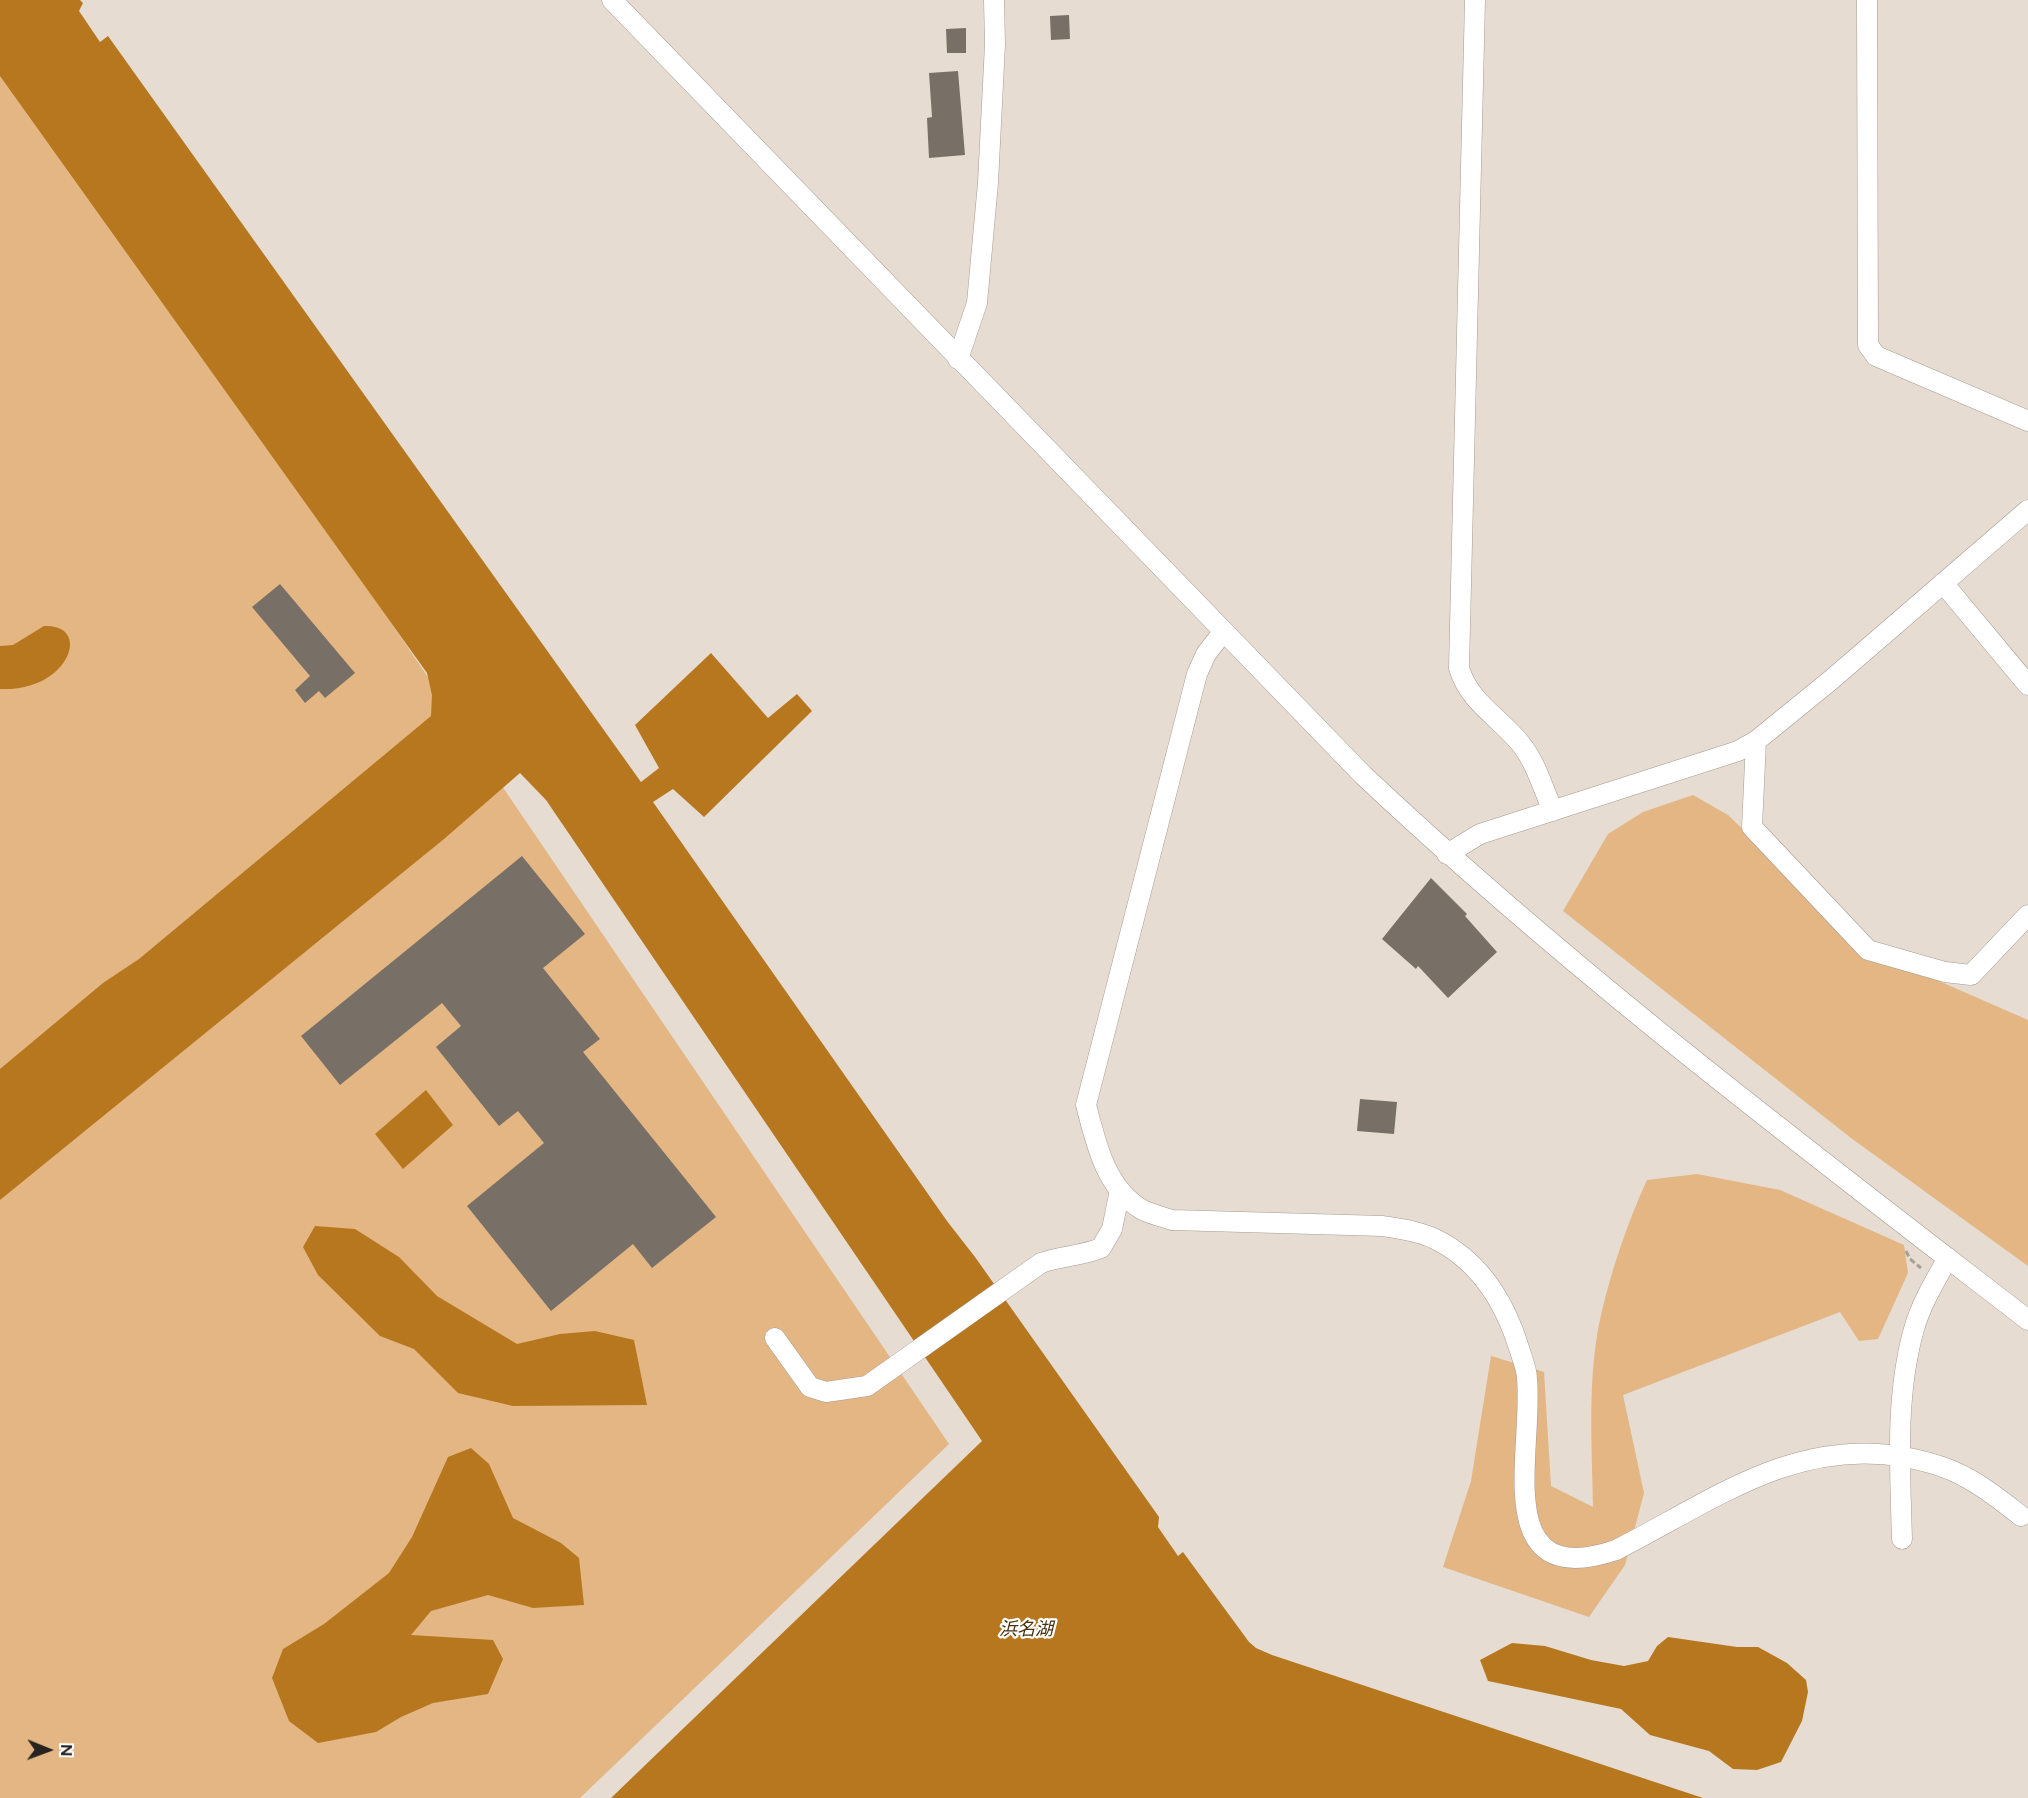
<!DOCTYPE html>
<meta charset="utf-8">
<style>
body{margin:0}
#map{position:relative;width:2028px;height:1798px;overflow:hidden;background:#e6dcd1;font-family:Figtree,sans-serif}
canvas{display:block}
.north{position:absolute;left:18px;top:1720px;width:60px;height:60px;-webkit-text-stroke:4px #fff;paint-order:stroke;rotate:91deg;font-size:16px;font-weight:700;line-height:24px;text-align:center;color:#272420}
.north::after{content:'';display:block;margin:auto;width:21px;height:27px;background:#272420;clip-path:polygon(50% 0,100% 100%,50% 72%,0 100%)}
</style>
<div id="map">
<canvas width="2028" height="1798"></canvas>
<div class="north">N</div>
</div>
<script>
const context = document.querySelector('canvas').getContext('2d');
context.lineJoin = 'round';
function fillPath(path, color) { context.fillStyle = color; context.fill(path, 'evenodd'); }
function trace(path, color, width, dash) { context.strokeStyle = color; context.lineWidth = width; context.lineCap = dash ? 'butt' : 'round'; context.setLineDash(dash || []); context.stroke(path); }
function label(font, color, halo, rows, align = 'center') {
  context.font = font + ' Figtree,"Noto Sans JP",sans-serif'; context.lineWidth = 4.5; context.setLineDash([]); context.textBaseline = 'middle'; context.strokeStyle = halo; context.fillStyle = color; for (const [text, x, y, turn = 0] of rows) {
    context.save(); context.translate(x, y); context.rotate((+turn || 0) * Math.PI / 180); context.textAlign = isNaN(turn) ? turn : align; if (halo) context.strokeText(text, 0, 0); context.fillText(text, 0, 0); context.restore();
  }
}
fillPath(new Path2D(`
 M0,62L396,630L949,1444L580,1798H0Z
 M1693,795L1728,815L1868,950L2028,1020V1266L1851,1138L1563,911L1608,834L1643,812Z
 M1697,1174L1780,1190L1904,1245L1908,1273L1878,1339L1859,1341L1840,1312L1623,1395L1644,1493L1625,1565L1589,1617L1443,1567L1471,1481L1491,1356L1544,1372L1551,1486L1593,1507C1592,1445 1587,1376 1601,1315C1612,1268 1627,1224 1647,1180Z`), '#e3b683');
fillPath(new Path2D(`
 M0,0H80L83,3L79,11L100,42L108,36L641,782L659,768L635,725L711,653L768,718L797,694L812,711L704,817L673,789L653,802L947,1221L975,1257L1159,1517L1158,1527L1178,1556L1183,1552L1249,1642L1256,1648L1272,1655L1703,1798H611L982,1441L546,800L520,773L444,839L0,1200V1069L103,983L139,959L431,716L432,695L427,673L0,76Z
 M44,626C78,625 76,655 54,673C40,685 18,690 0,689V646L13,645Z
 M426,1090L453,1125L403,1169L375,1134Z
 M315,1226L355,1229L399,1257L437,1296L517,1344L560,1334L595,1331L634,1340L647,1405L513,1406L458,1393L414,1349L380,1336L318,1275L303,1247Z
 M471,1448L489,1464L513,1518L561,1543L579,1558L584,1605L533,1608L488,1595L431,1611L411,1635L493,1640L503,1659L488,1694L433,1703L401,1717L376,1732L318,1743L289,1721L272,1678L283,1649L324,1624L389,1573L412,1537L448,1457Z
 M1668,1637L1737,1647H1758L1787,1663L1806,1680L1808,1692L1802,1721L1781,1762L1757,1770L1733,1769L1709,1751L1650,1735L1621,1709L1488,1681L1480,1660L1512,1643L1545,1646L1591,1660L1624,1666L1648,1661L1657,1646Z`), '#b7771f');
fillPath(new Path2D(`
 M1069,15L1070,39L1051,40L1050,16Z
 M966,28V53H947L946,29Z
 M958,71L965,155L929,158L927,118L932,117L929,73Z
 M280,584L355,673L325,698L319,691L305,703L295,690L310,676L252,607Z
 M522,856L585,934L543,968L600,1039L583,1052L716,1217L652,1268L633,1244L551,1311L467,1206L544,1143L518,1111L499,1126L436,1047L461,1026L442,1003L340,1085L301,1036Z
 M1431,878L1467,914L1465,916L1497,952L1448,998L1418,966L1416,969L1382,939Z
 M1360,1099L1397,1102L1394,1134L1357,1131Z`), '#787066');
const minor = new Path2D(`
 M612,0L1363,775C1572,972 1801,1145 2028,1320
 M1475,0L1459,668C1469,702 1499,717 1520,743C1536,762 1543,789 1553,811
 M1867,0L1868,345L1876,356L2028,421
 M958,359L977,303L988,183L995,44L994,0
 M1943,583L2028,685
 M1223,632L1206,654L1197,674L1086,1105C1096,1143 1105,1187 1141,1209C1150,1214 1163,1217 1172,1220L1383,1226C1400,1229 1419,1231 1435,1239C1480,1261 1505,1303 1519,1348C1522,1358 1527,1369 1527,1379C1534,1450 1488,1593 1616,1550C1709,1503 1794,1437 1904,1457C1925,1461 1946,1466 1965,1477C1985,1487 2003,1502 2021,1516
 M1756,741L1752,827L1868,950L1945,972L1971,975L2028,915
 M1447,854L1480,834L1738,751L1756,741L1831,680L2028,510
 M775,1338L810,1387L826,1392L867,1386L1041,1263C1061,1256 1081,1256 1101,1248L1112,1229L1120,1190
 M1902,1539C1900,1469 1895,1396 1914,1329C1921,1304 1935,1281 1948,1258`);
trace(minor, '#a59b91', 21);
trace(new Path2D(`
 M1906,1251L1910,1259L1921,1268`), '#a8a097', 3, [6, 3]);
trace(minor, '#fff', 20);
label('italic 18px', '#4a300d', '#fff', [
 ["浜名湖",1026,1630]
]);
</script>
